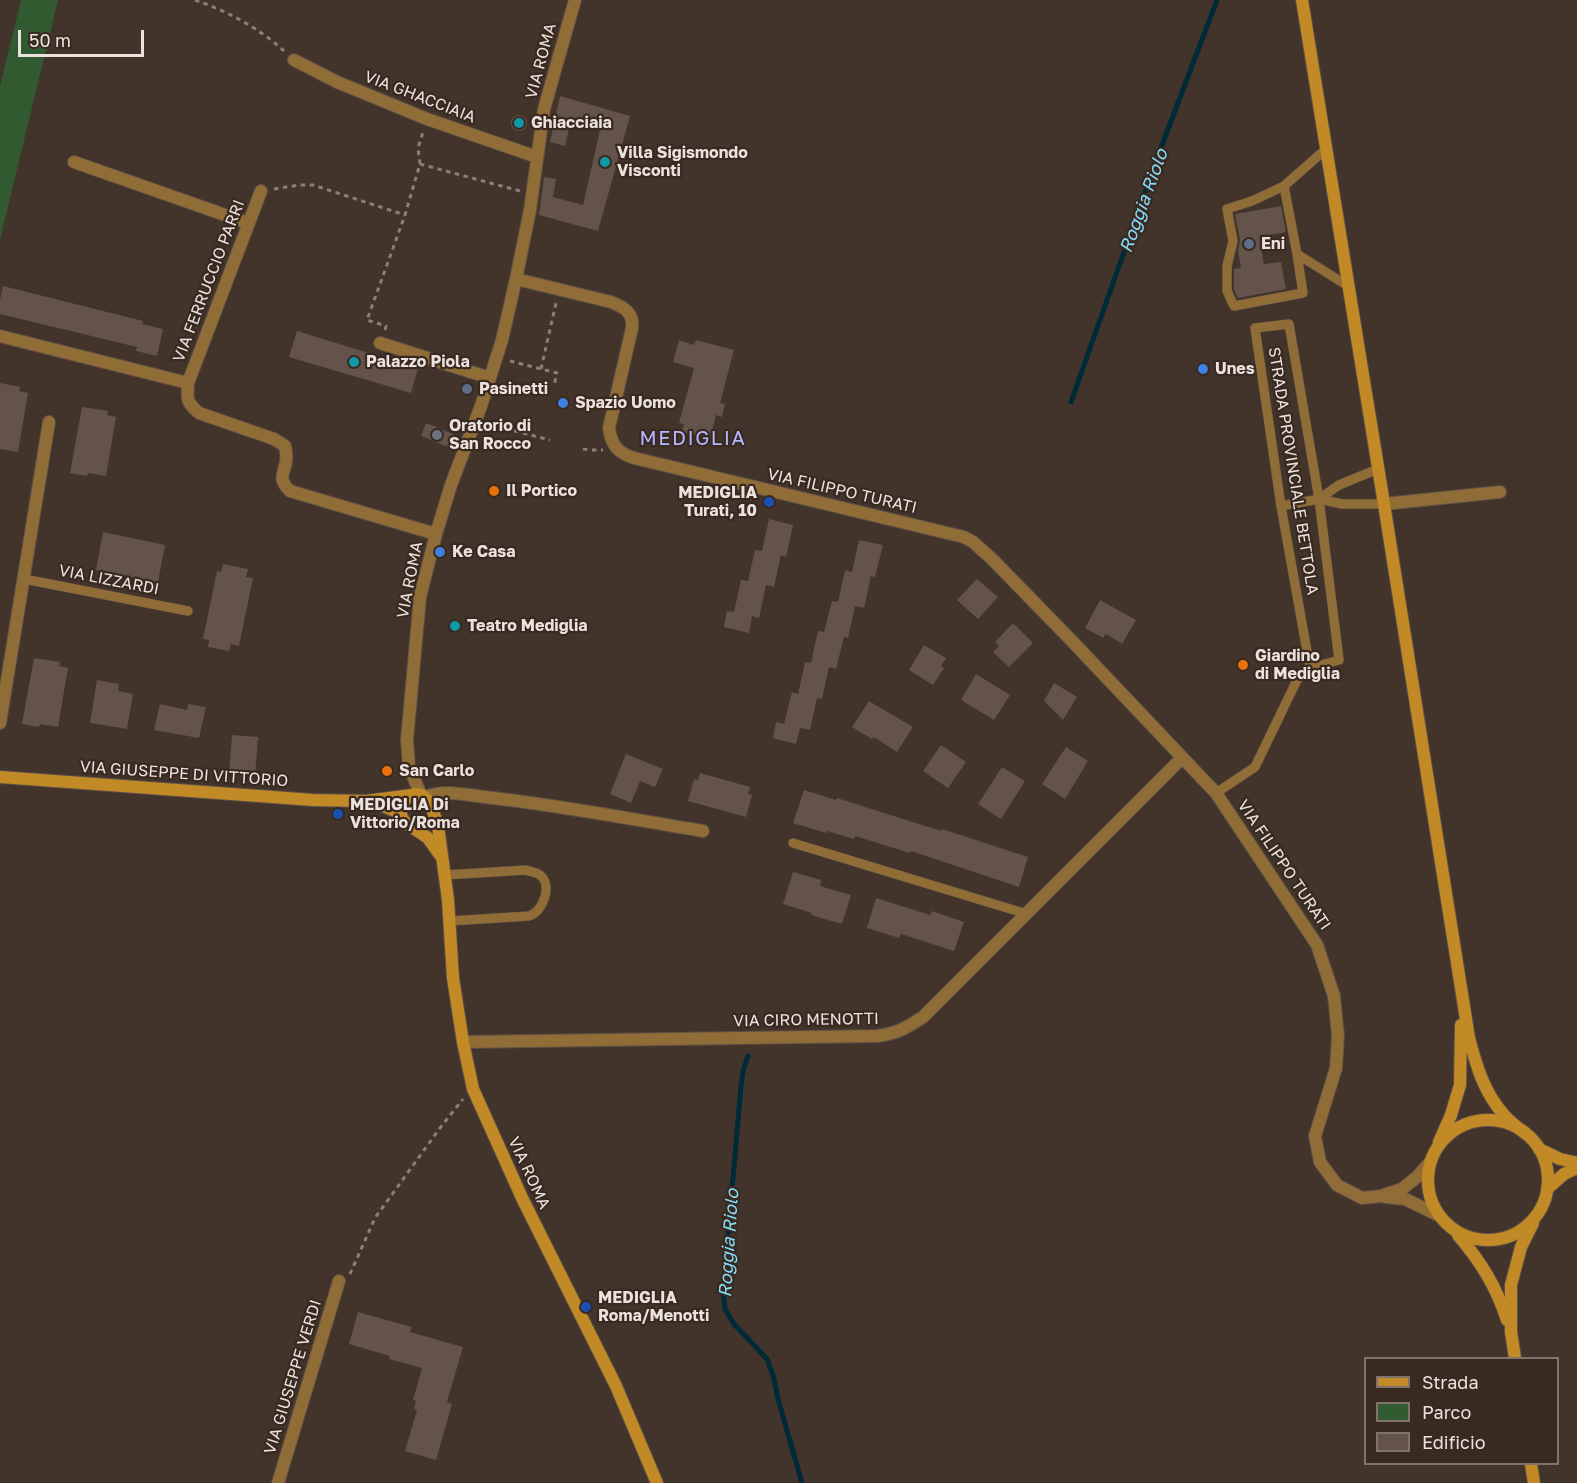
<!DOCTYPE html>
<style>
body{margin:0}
#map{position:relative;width:1577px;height:1483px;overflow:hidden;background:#42332b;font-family:"Golos Text",sans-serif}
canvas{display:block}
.legend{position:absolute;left:1364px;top:1357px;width:195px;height:108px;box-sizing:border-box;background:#382921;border:2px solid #80736c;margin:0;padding:8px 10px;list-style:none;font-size:18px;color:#ece2dd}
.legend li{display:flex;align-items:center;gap:12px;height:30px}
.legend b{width:30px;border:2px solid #80736c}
.scale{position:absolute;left:18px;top:30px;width:126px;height:27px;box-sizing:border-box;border:3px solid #ece2dd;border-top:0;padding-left:8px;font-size:18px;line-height:21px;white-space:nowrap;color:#ece2dd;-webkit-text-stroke:4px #382921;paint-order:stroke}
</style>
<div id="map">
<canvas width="1577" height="1483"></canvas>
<ul class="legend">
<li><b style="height:8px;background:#c28a26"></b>Strada</li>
<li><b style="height:16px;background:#315a31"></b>Parco</li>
<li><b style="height:16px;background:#63534a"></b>Edificio</li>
</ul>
<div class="scale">50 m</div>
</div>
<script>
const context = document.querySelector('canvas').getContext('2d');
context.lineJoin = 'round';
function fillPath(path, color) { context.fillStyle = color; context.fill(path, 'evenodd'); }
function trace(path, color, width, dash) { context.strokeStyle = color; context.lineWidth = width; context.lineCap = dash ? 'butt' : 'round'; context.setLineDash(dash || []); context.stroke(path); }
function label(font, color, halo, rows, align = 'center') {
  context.font = font + ' "Golos Text",sans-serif'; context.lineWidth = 4.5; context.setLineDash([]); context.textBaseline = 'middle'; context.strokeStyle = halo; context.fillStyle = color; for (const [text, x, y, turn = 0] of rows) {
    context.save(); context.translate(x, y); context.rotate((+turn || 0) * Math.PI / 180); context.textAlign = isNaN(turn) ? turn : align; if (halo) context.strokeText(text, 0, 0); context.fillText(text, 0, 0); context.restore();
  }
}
fillPath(new Path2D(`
 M21,0H58L0,240V86Z`), '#315a31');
trace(new Path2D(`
 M1071,402L1159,153L1217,0
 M748,1056L743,1071L741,1087L723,1291L725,1309L734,1324L767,1359L773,1375L778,1399L802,1483`), '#002a37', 5);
fillPath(new Path2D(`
 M560,96L630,116L598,231L539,215L544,177L556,179L553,197L583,205L600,130L571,121L565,146L550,142Z
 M511 123a8 8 0 1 1 16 0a8 8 0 1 1-16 0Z
 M1281,206L1286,232L1259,237L1264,264L1281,262L1286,289L1238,298L1234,290V269L1241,268L1238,251L1240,240L1235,214Z
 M3,286L143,321L142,324L163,329L157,356L136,351L137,347L0,314V300Z
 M297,331L418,368L411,393L289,357Z
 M679,340L694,345L696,340L734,350L720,403L725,404L722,417L716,415L710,440L682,432L684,424L679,423L694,368L673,362Z
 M0,383L20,387L19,391L28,393L18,452L0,449Z
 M82,407L108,411L107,415L116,417L106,476L88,473L87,476L70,473Z
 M426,423L453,434L448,447L421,436Z
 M769,519L793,525L786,557L781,555L774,587L766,585L759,618L752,616L749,633L724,627L727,611L734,612L741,580L748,581L755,550L762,551Z
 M103,532L165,545L158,582L96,570Z
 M859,540L883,545L875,577L871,576L864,608L855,606L848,638L844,637L836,669L829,667L822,699L817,698L810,730L800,728L796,744L773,738L776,722L784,724L792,692L798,694L805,662L811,663L818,631L824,632L832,601L838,602L845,570L852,572Z
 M223,564L248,569L246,577L253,578L239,646L231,644L229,651L208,647L209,640L203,639L217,571L221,572Z
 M977,579L998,597L978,619L957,600Z
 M1100,600L1136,620L1122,644L1106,634L1103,638L1085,628Z
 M1013,623L1033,643L1009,667L993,652L999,646L995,642Z
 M924,645L946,658L941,666L944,668L933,685L909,670Z
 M34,658L60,662L59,666L68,668L58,727L40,724L39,727L22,724Z
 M976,674L1010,695L994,720L961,700Z
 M97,680L119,684L118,691L133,694L127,729L90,723Z
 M1054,683L1077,697L1063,720L1044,701Z
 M869,701L913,727L897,752L874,737L872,739L852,727Z
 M160,704L187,710L188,704L206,707L199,738L154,730Z
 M232,735L258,737L255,776L229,774Z
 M941,745L966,762L948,788L923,771Z
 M1066,747L1088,761L1065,799L1042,784Z
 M626,754L663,769L655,787L640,781L631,803L610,794Z
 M1002,767L1025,781L1001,819L978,804Z
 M700,773L750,787L748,794L752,795L746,817L688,801L694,779L698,780Z
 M804,790L836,800L837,798L941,831L942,829L1028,857L1019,887L911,851L910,853L855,836L854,839L827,831L826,833L793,823Z
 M793,872L821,880L820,886L851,895L842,924L811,915L812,913L783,904Z
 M876,898L930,915L932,911L964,922L954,951L901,934L899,938L867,928Z
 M358,1312L412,1327L410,1332L463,1347L447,1402L452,1404L436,1460L405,1451L417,1410L414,1409L416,1401L413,1400L422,1368L389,1359L390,1356L349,1344Z`), '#63534a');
const lane = new Path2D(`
 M1326,149L1284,186L1297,254L1348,286
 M1284,186L1252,201L1227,209L1233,241L1227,266V291L1234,306L1303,293L1297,254
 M1319,499L1339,485L1378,469
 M1281,506L1319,499L1342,504H1384
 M24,579L188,611
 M1216,793L1255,767L1297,680L1310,668L1339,660L1319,499L1289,324L1255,328L1281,506L1310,668
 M793,843L1027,914
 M445,875L526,870C531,872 536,872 540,875C553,885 543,912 529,916L449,921`);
const street = new Path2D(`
 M294,60L337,82L427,119L537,157
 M74,162L248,223
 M516,279L611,302C624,307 634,313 632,328L609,428C611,445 618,453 634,458L964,537L973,542L992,559L1070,639L1216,793L1317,945L1334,996L1338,1036L1336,1068L1315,1136L1320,1162L1337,1185L1362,1198L1381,1196L1402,1189L1417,1177L1431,1161
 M0,336L188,383C187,399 186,402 199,413L274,439L285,446C286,451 287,456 286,462C283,476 278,479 290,491L436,534
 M380,343L490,378
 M188,383L261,191
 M1384,504L1500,492
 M0,723L49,422
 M421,795L409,767L407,740L420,597L436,534L451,485L481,406L502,340L516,279L530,210L544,109L575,0
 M426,797C444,789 465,795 485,797C558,805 630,819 703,831
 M463,1042L878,1036C898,1033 906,1028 923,1017L1182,758
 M1385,1197L1405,1199L1438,1215
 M278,1483L339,1281`);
const secondary = new Path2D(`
 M1302,0L1384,504L1469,1038C1477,1068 1484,1092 1504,1115C1510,1122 1518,1128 1526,1134
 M0,777L313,800L366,801L412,795
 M373,802L395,811L406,823L428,838L440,855
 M402,819L400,807L403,802L408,797L415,794L422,795L430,802L438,826L448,900L453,978L463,1042L473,1089L523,1200L616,1386L657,1483
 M1428 1180a60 60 0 1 1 120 0a60 60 0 1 1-120 0Z
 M1439,1142L1451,1115L1460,1085L1461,1025
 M1539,1149L1560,1159L1577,1163
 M1547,1189L1564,1174L1577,1168
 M1458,1235C1481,1262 1496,1286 1507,1320
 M1515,1358L1511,1332V1285L1521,1247L1533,1223
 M1531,1464L1534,1483`);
trace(lane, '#5d4f47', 10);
trace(street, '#5d4f47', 14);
trace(secondary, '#5d4f47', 14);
trace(new Path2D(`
 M195,0C227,11 259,28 284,51
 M420,164L520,191
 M274,189L299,185H313L405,215
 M385,330L386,326L367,320L405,215L420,164L418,148L423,132
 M510,361L557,373L554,386
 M541,369L556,303
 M488,424L550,440
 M583,449L590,450H603
 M350,1274L375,1218L440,1128L463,1099`), '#8c7f78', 3, [4.5, 4.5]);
trace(lane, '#906d36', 9);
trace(street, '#906d36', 12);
trace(secondary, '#c28a26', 12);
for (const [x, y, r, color] of [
 [519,123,6,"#0f9aa8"],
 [605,162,6,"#0f9aa8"],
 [1249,244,6,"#5c6f8a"],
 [354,362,6,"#0f9aa8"],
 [1203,369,6,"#3f7fe0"],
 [467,389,6,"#5c6f8a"],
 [563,403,6,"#3f7fe0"],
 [437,435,6,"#6b7280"],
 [494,491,6,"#e8710a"],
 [769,502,6,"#1a4fb4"],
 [440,552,6,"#3f7fe0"],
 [455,626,6,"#0f9aa8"],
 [1243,665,6,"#e8710a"],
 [387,771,6,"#e8710a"],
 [338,814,6,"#1a4fb4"],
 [586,1307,6,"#1a4fb4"]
]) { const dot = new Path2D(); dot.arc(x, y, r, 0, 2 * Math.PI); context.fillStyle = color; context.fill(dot); trace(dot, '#382921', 2); }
label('16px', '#ece2dd', '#382921', [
 ["VIA ROMA",541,61,-75],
 ["VIA GHACCIAIA",420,97,21],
 ["VIA FERRUCCIO PARRI",209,281,-69],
 ["STRADA PROVINCIALE BETTOLA",1293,471,81],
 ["VIA FILIPPO TURATI",842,491,13],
 ["VIA LIZZARDI",109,580,11],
 ["VIA ROMA",410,580,-79],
 ["VIA GIUSEPPE DI VITTORIO",184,774,4],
 ["VIA FILIPPO TURATI",1284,865,56],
 ["VIA CIRO MENOTTI",806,1020,-1],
 ["VIA ROMA",529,1173,65],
 ["VIA GIUSEPPE VERDI",293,1377,-73]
]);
label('bold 16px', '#ece2dd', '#382921', [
 ["Ghiacciaia",531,123],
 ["Villa Sigismondo",617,153],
 ["Visconti",617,171],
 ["Eni",1261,244],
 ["Palazzo Piola",366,362],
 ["Unes",1215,369],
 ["Pasinetti",479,389],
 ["Spazio Uomo",575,403],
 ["Oratorio di",449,426],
 ["San Rocco",449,444],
 ["Il Portico",506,491],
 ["MEDIGLIA",757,493,"right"],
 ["Turati, 10",757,511,"right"],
 ["Ke Casa",452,552],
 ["Teatro Mediglia",467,626],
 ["Giardino",1255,656],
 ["di Mediglia",1255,674],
 ["San Carlo",399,771],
 ["MEDIGLIA Di",350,805],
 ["Vittorio/Roma",350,823],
 ["MEDIGLIA",598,1298],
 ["Roma/Menotti",598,1316]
], 'left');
label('italic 18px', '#84dcfb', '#382921', [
 ["Roggia Riolo",1144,201,-70],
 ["Roggia Riolo",729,1243,-86]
]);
context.letterSpacing = '1.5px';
label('20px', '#b5b7fe', '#382921', [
 ["MEDIGLIA",693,439]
]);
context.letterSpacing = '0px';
</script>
